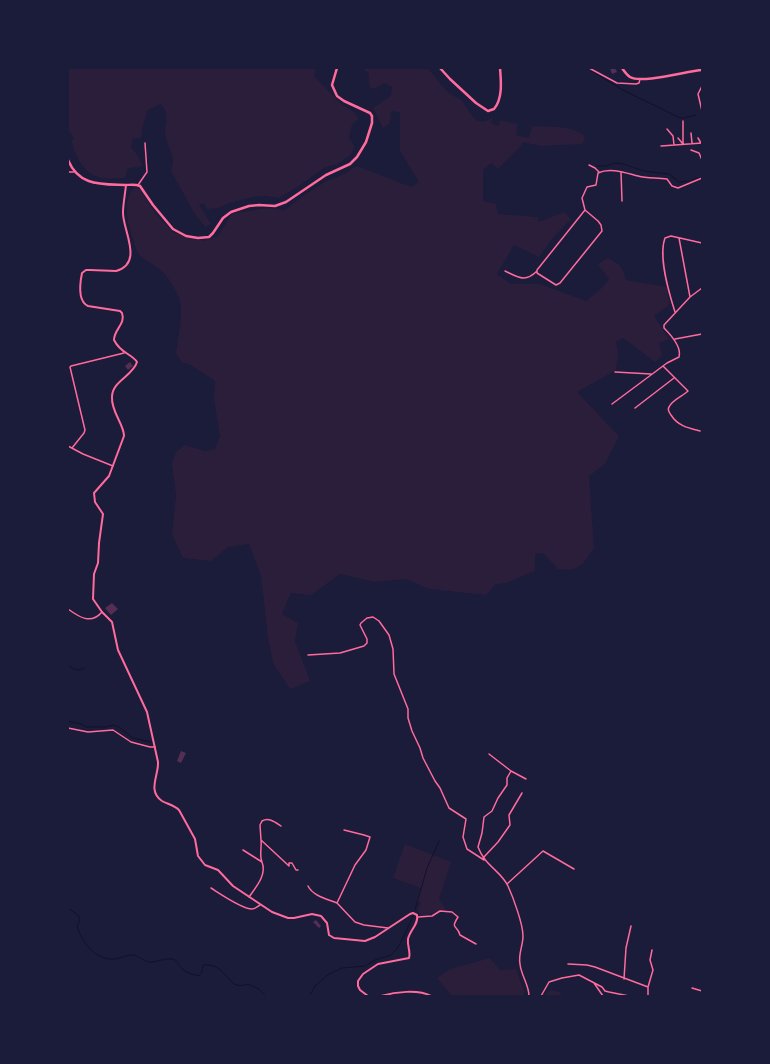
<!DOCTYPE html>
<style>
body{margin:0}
#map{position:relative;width:770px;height:1064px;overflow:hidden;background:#1b1b3a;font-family:"Noto Sans",sans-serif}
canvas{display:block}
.frame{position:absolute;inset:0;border:69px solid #1b1b3a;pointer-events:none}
</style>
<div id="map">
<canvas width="770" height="1064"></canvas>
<div class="frame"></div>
</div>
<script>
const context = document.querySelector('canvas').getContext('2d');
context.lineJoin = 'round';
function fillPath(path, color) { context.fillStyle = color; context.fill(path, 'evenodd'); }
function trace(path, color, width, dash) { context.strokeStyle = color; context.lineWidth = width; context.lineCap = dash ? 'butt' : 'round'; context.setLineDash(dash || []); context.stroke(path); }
fillPath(new Path2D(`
 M68,68H316L314,76L340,103L355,113L358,119L352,125L349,138L355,147L350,155L342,161L337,164L324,168L302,184L279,198L266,196L254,197L232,202L218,208L207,209L204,203L199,205L211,224L205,227L193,211L171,171C176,153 170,154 166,138C162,124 173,117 160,104L148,110L143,125L141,138H133L131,147L138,156L143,166L128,168L125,178C118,178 110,179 102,178C84,175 76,157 71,141L74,139L69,131L68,132Z
 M362,68H427C435,75 440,85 448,92C451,95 457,97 461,100C470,110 476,131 493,117L491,123L499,126L500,120L517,124L516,135L529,138L532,126C550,127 569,125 584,135L585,139L582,144L541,146L523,142L520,147L498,169L491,163L483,170V201L496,204L498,214L537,217L539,222L564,212L571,219L553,238L539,257L514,245L497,274L511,284H540L586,301L604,286L609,279L598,264L608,258C621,265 622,266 626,280L667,287L669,305L654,316L669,339L659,343L662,355L655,362L623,338L616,342L618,353L616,370L577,392L619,436L605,464L589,476L594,548C582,565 580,572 558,569L543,553L535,554V571L506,583L496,584L486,595L429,589L406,579L375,582L340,574L311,595L291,593L282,614L298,623L295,641L310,681L290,689L273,663L268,637L261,576L249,544L228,547L211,561L183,558L172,535L176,495L172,464L176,452L185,445L205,451L215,449L220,436L214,399L215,381L191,365L182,362L176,353C178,341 183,313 180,301C176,290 168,275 158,268C151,263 141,258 137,251C135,247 134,242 133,239C128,224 122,202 133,189L137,188L140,189L151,207L160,219L173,232L187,238L205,241L218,236L232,214L266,208L285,210L304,195L325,182L344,174L357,166L411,187L419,182L400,151V112L391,111L390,123L383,128L373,108L391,96L392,87L385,83L376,88H370L369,82V74Z
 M405,844L451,862L439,899L446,910C438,910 430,915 421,916L417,910L421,903L417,901L421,888L393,878Z
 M490,958L500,970L516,969L524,991V996H452L437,978L450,969Z
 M550,990L559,992L563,996H545Z`), '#2a1e3b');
trace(new Path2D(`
 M587,68L623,90L678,117L683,118L696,115
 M597,166H606L615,163L623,164L644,171L669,174L679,182L689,181
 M692,180L702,177
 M68,665C74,669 77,672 84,668
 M68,721L81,724L86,727H105L113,725L119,727L133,738L151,742
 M68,908L78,915L80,920L77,926C82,942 94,959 112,959C119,960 127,954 133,955C139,956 145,962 150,962C158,962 164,958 172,959C178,960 178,965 182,969C186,973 192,974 199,976L202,972L203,965C209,965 214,965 219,969C231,977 231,990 248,984L259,989L266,996
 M415,910L427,868L439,841
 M309,996L316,985L329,974L342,968L365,966L375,960L391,955L397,949L404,936L413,916`), '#12122b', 1);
fillPath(new Path2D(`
 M610,68H615L617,72L612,74Z
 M130,362L133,366L128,370L125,366Z
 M112,603L118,609L111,615L105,608Z
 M181,751L186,753L181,763L177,761Z
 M316,920L321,926L319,928L313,922Z`), '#542f53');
trace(new Path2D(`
 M589,68L617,83L636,84L639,83L640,79
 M702,86L698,94L702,111
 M683,121V144
 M667,129L673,136L674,145
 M691,133L692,143
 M678,138L683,144
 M698,138L701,143
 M661,146L702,143
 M691,150L699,153L702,160
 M589,165L595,168L599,172
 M68,172H74
 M621,172L622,201
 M138,185L147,172L145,143
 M585,210L537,270V273L556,285L560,283L602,231L601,225L598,221L585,210L582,198L587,187L596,185L598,173C610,167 626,173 638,176C648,179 658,177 667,179L672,186L678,188L702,178
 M679,238L690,297
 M505,271C518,277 525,283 537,271
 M675,312C669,293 658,257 665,238L671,236L702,243
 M675,339L702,334
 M663,366L688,391C683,396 672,400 669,407C667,410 669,412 671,415C678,426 688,428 700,431
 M615,372L651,374
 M612,404L667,363L679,357C682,347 671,335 664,328V325L690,297L702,288
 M635,408L674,378
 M68,446L83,454L113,466
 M72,448L84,433L85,430L70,367L71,366L124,353
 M68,609C79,617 91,625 102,612
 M308,655L340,653L364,646L367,643V639L360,625L361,623L367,618L373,617L379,621L389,635L393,649L394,674L408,709V718L412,731L420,748L423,758L435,781L440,788L449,808L466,819L463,837L467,849L484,860
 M68,728L88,732L113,730L131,742L150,747H155
 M489,754L511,771L526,779
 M511,771L507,778V785L498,798L492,811L484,817L482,833L478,847C485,866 501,871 508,886C513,897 523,924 523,936C523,946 518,954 520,964C521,975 529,985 529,996
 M344,830L364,835L370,837L366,850L355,865L337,903L355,922L364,925L388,928
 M261,840L260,825L262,821C269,817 275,822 281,826
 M243,850L262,862C267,875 256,887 249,897
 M483,858L498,842L510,825L509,815L522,793
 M262,862C259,855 262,848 261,840L289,866V863H292L296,870H298
 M507,884L543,851L574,869
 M308,886C313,896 327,899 337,903
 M211,888C219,893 242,909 252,909C255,909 258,906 260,905
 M418,917L432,916L440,911L452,912L458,917C450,930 457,924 460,935L476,944
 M568,964L587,965L595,967L648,987V996
 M624,979L626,948L631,926
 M594,983L603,996
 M648,987L653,970L650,960L652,950
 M692,988L702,991
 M541,996L549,982L562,978L579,975L602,987L605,991L609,992L629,996`), '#ff6b9d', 1.5);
trace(new Path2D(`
 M126,185C125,195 123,204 123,213C123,231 144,263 116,271L90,270H86L82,273C80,283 77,301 88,306L120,311L122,313C126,324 114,329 114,340C121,354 131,353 137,362C133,376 112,381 112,397C111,412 124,424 124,436L109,476L94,493L95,502L103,514L99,543L98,563L94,574L93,599L102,612L112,622L118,650L147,712L158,762C159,775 147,791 162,801C167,804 174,805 179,810L195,839L198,856L205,865L218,870L233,886L272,912L288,918H294L312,914L321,916L327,923L329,935L334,938L365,941L375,937L410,914L413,913L417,915C419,924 410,930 408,939C407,946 411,952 409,958L378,964L363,974L358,981V986L360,990L368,996
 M381,996C395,992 418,989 431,996`), '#ff6b9d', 2);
trace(new Path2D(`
 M440,68L450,79L476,103L488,111L494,109C503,98 501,81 500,68
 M622,68C624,71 627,75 630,77C642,84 687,71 702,70
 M68,160C79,186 100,184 125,185C130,185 135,184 140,186L153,205L173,229L186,236L198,238L209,237L213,233L223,218L231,212L249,206L259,205L275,206L286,202L326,175L350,164L357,157L366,142L372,123V116L370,113L344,101L337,96L332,85L337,68`), '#ff6b9d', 2.5);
</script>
